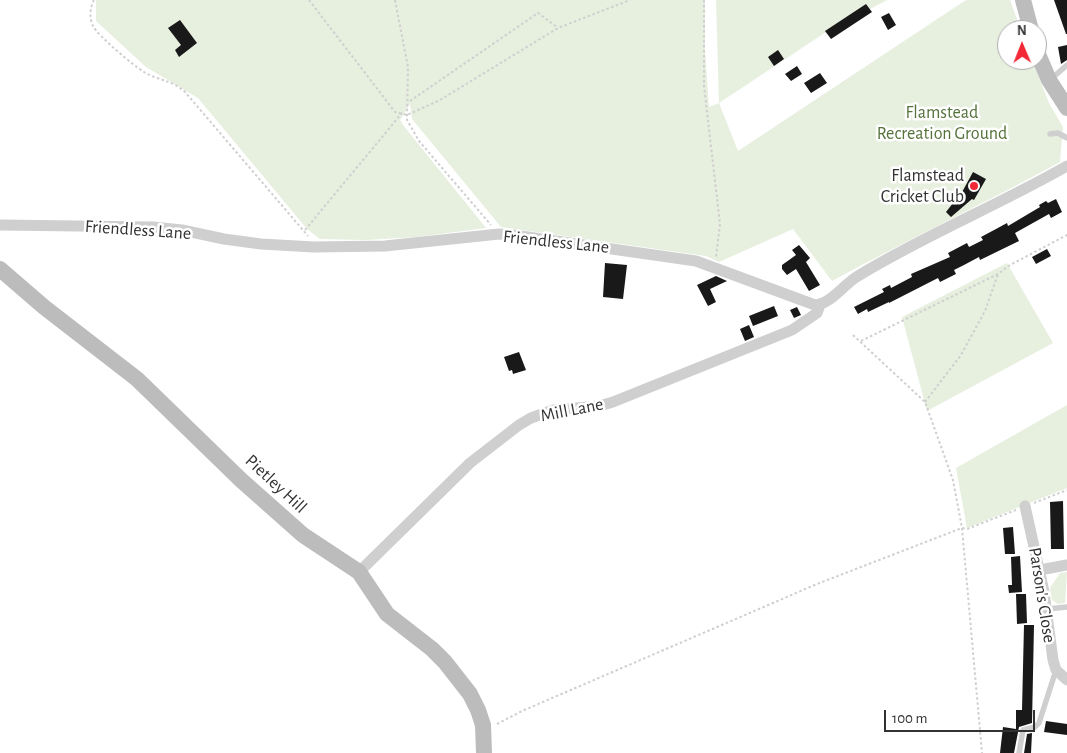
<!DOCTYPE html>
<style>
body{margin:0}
#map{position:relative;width:1067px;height:753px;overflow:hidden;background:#fff;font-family:"Alegreya Sans",sans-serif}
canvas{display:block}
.north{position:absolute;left:997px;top:20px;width:50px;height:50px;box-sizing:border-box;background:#fff;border:1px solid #adadad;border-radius:50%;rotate:359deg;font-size:14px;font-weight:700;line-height:20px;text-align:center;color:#323232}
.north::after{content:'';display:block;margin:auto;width:18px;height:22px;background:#f32935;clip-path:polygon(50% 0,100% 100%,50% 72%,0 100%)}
.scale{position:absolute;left:884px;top:710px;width:151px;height:22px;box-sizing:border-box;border:2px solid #323232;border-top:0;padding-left:6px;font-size:15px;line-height:18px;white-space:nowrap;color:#323232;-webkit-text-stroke:4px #fff;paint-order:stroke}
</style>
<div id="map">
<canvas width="1067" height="753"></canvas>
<div class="north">N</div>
<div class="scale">100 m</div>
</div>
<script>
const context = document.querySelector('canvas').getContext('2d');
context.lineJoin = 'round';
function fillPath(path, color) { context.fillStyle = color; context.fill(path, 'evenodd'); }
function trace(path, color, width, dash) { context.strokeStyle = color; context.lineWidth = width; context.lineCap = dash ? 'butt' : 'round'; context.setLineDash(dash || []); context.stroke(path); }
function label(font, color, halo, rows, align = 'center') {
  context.font = font + ' "Alegreya Sans",sans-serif'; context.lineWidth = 5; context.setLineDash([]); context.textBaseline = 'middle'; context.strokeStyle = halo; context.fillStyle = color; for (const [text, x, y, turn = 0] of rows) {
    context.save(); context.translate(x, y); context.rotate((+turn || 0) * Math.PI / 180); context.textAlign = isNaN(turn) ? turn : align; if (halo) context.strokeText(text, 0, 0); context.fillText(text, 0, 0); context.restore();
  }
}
fillPath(new Path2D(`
 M96,0H705V51L709,107L719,103L716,0H887L823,34L719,103L738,151L966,0H1010L1021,30H1007V60H1032L1049,103L1063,127L1060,162C985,203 907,240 832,281L793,229L719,262L706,256L501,227L412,119L410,104L400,120L403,125L486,228L417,237L366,240L320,239L307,229L198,98L146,67L96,21Z
 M1007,263L1053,343L927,411L902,317Z
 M1067,405V488L967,528L956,468Z
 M1067,572L1065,603L1058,604L1052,600L1050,588L1060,573Z`), '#e7efdf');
fillPath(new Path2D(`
 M1054,0H1067V34H1066Z
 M866,4L872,12L831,39L825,31Z
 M889,13L896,25L888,30L881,17Z
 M180,20L197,43L179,57L175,50L181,45L168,28Z
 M1067,45V60L1061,64L1058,47Z
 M778,50L784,59L774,66L768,57Z
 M797,66L802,74L791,81L785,74Z
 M820,73L827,83L811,93L804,83Z
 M973,172L986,179L974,200L972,199L951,217L946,212L953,203L955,205Z
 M1056,199L1062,212L1051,218L1049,214L1015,233L1019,241L980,260L979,257L964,265L954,270L956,274L940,282L938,278L889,303V302L868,312L867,309L858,314L854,307L884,292L882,289L890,285L891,288L912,277L911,274L950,257L948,253L967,243L969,247L983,240L981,237L996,229L1007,223L1008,226L1040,207L1039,205L1046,201L1048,203Z
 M799,245L810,258L806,262L820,285L809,291L796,269L787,275L782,269V265L796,255L792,250Z
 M1047,249L1051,256L1036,264L1032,257Z
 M605,263L627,265L623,299L603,297Z
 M716,276L727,281L710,289L716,302L708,306L697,285Z
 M774,306L778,316L753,326L749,316Z
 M797,307L801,315L794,318L790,310Z
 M749,325L754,337L745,341L740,329Z
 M519,352L526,370L513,374L512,370L509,371L504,357Z
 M1063,501L1064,549H1051L1050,502Z
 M1013,527L1015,554H1005L1003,528Z
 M1020,556L1022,592L1009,593L1008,585H1012L1011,557Z
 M1016,594H1026L1027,623L1017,624Z
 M1024,625H1034L1032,723L1019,727L1014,753H1000L1003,727L1016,729V710H1022Z
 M1046,721L1067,724V735L1044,732Z
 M1032,733L1031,753H1024L1027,734Z`), '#191919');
trace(new Path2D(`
 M94,0C90,7 89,18 93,26C98,36 134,66 144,72C159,81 170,79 185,92L308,236
 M309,0L395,112L407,115L440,100L558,28L630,0
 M395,0L408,67L407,120L419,141L491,225
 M704,0V86L720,224L716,257
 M410,101L538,13L558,28
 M305,230L402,113
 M853,335L925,402L953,480L962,528L982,753
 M861,341L998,274L1010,265L1067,235
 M925,402L961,355L985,311L998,274
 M1034,503L1067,490
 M497,724L522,711L817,584L962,528L967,529L1016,510`), '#cfcfcf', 2, [2.5, 2.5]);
trace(new Path2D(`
 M1051,79L1067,65
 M1050,134L1058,133L1067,138
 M1047,609L1067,607
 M1019,753L1023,730L1035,727L1039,723L1056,670`), '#cfcfcf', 5.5);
trace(new Path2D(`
 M0,225L153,227L182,230L224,239L261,244L314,247L385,246L499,234L514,235L696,261L815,305C831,304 844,284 858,276C925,235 999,205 1067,166
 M1025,506L1044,592L1053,660L1056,670L1067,680
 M1040,570L1067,565
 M359,572L470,463L519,425L531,418L553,410L599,406L613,402L792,330L817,313L820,305`), '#cfcfcf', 11);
trace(new Path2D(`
 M1023,0L1031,30
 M1037,52L1049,80L1067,108
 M0,269L44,307L137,379L241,480L303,535L359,572L387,614L432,649L445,662L470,694L478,710L483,725L484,753`), '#bcbcbc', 16);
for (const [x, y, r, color] of [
 [974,186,5,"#f32935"]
]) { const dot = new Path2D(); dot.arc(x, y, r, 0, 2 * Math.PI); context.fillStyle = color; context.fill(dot); trace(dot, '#fff', 2); }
label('18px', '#54723a', '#fff', [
 ["Flamstead",942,113],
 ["Recreation Ground",942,134]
]);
label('18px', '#323232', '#fff', [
 ["Flamstead",964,176],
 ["Cricket Club",964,197]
], 'right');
label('18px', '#323232', '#fff', [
 ["Friendless Lane",138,230,4],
 ["Friendless Lane",556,242,6],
 ["Mill Lane",572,410,-11],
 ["Pietley Hill",276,484,43],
 ["Parson's Close",1042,595,81]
]);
</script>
